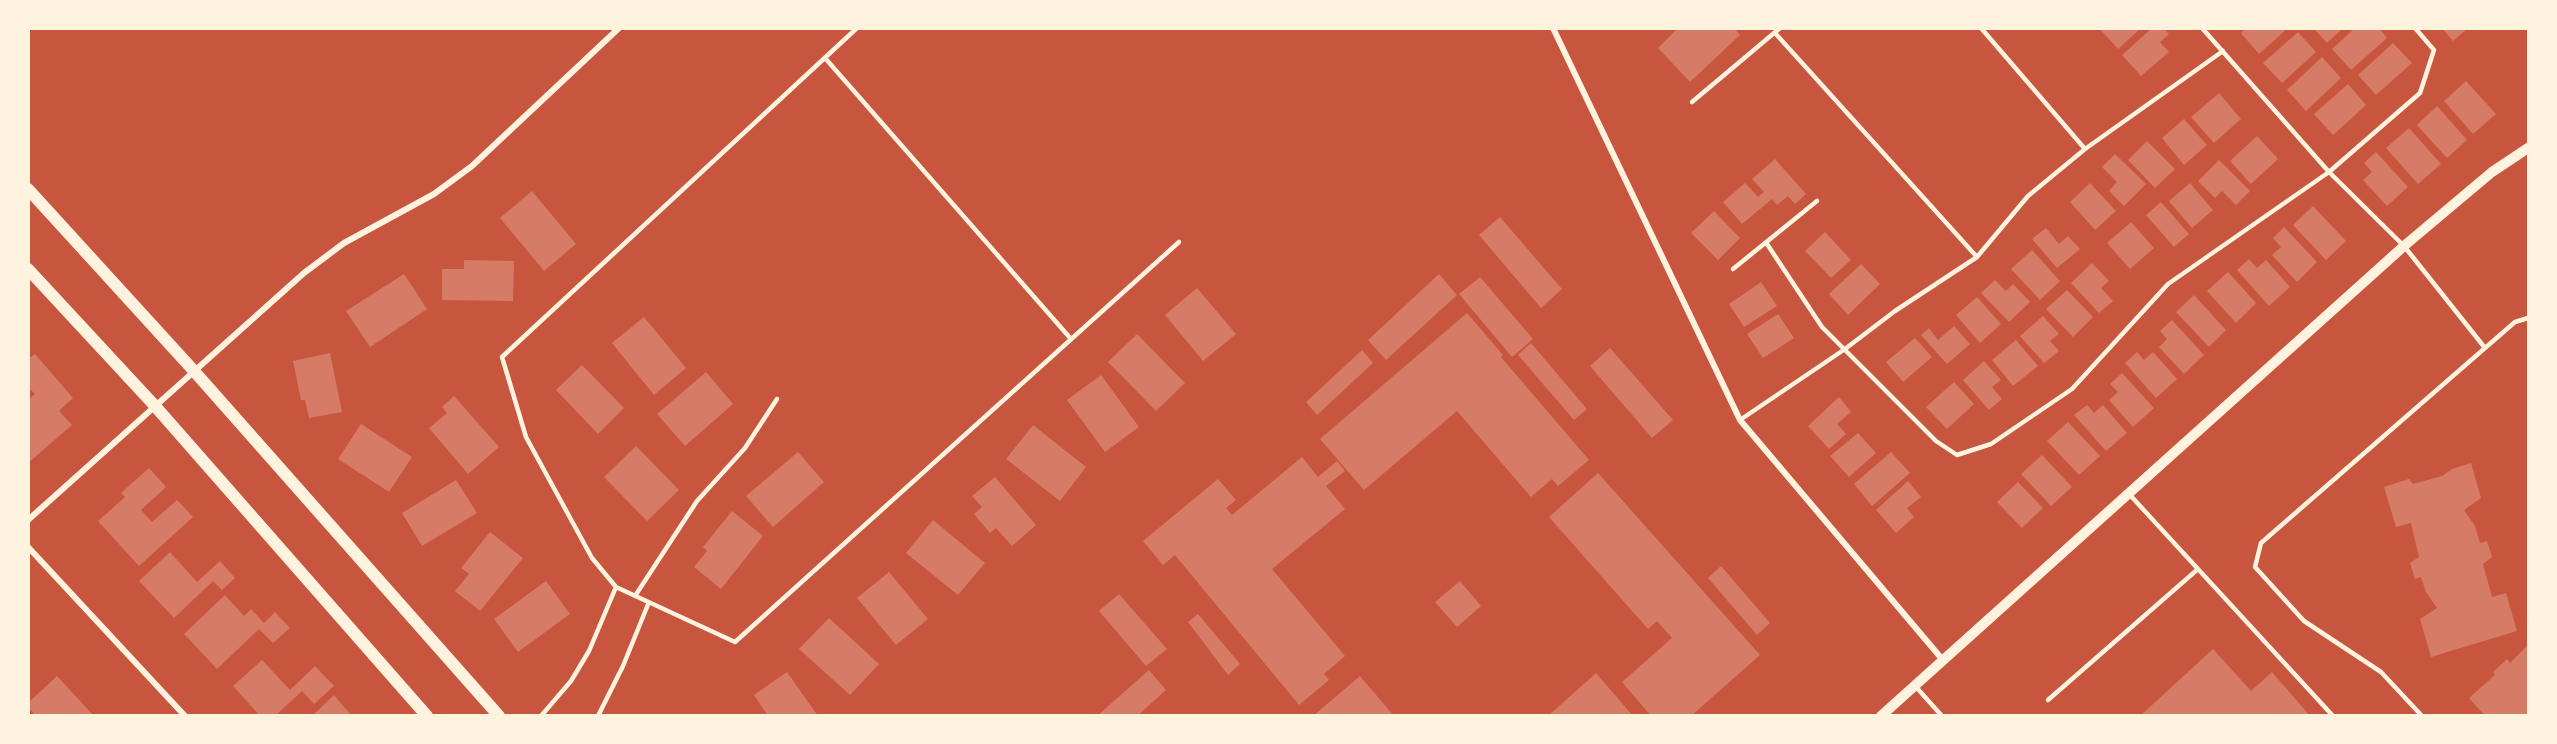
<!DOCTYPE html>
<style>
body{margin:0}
#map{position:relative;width:2557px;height:744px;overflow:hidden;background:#c8553d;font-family:Montserrat,sans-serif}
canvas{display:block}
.frame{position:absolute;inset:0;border:30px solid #fff3e0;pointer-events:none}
</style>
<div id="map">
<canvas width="2557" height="744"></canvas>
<div class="frame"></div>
</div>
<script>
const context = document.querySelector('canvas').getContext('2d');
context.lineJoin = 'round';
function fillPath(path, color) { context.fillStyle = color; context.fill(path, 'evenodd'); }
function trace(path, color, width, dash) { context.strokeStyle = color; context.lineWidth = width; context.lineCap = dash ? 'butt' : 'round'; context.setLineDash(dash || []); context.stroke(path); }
fillPath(new Path2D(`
 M1678,28H1734L1740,35L1690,82L1658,48Z
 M2099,28H2141L2118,49Z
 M2152,28H2163L2169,34L2160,42L2169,52L2141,76L2122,55Z
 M2246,28H2288L2259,54L2241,33Z
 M2313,28H2343L2327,43Z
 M2355,28H2379L2387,38L2351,70L2332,49Z
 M2442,28H2468L2453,41Z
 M2298,32L2316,52L2282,83L2263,63Z
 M2393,43L2412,63L2376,95L2358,75Z
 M2322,57L2341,78L2306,111L2287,90Z
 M2466,81L2496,114L2473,134L2444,101Z
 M2348,84L2366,105L2333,135L2314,114Z
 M2219,93L2241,119L2214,143L2191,117Z
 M2437,106L2467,140L2447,158L2417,125Z
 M2184,119L2207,145L2184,165L2162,138Z
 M2409,128L2441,164L2418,184L2386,148Z
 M2257,136L2278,159L2251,184L2230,161Z
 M2147,141L2175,169L2155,188L2128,160Z
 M2376,152L2408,187L2387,206L2363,180L2372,172L2364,163Z
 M2115,154L2146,184L2124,206L2109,191L2117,182L2102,167Z
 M1775,159L1806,194L1795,204L1788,196L1777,205L1772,199L1742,224L1723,202L1745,183L1758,197L1764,192L1752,179Z
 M2219,160L2250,191L2236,205L2222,191L2215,198L2198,181Z
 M2090,183L2116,211L2095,230L2070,202Z
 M2190,183L2213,210L2192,228L2169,201Z
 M532,191L576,244L544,271L500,218Z
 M2161,202L2189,234L2174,247L2146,215Z
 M2313,206L2346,241L2326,260L2293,225Z
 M1714,211L1740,238L1718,260L1691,233Z
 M1500,217L1562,289L1541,308L1479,235Z
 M2131,222L2154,248L2130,269L2107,243Z
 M2284,227L2317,262L2297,282L2272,255L2281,247L2273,238Z
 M2046,228L2059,244L2068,236L2080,249L2057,268L2032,239Z
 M1825,232L1851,260L1831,278L1805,251Z
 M2032,250L2060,281L2040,300L2011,269Z
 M2249,259L2257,268L2266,260L2290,287L2269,306L2237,270Z
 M464,260L514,261L513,301L442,300V269H464Z
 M2092,263L2109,281L2101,288L2113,301L2099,313L2071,283Z
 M1861,264L1880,284L1848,315L1829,294Z
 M2228,272L2256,303L2236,323L2207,291Z
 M404,274L427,309L370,347L346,311Z
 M1439,274L1457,295L1386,360L1368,340Z
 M1480,277L1533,339L1512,357L1459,294Z
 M1995,280L2006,291L2013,284L2030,302L2009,322L1981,293Z
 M1761,282L1777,306L1744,327L1729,304Z
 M1197,288L1236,334L1203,361L1165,315Z
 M2067,290L2093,317L2073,337L2046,309Z
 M2194,295L2226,330L2209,347L2176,312Z
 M1977,297L2001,324L1980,343L1956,315Z
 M1467,313L1503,355L1501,357L1589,460L1558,486L1552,479L1531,497L1457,411L1364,490L1320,439Z
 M1778,314L1794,338L1763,358L1747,334Z
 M2043,316L2059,334L2050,341L2059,351L2044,363L2020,336Z
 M644,317L686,368L654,395L612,343Z
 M2172,320L2204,355L2184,374L2159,347L2167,339L2160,331Z
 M1954,326L1970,344L1947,364L1921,335L1929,328L1938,340Z
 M1137,334L1185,383L1156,411L1108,362Z
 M1915,338L1932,357L1903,382L1886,362Z
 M2016,340L2038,366L2013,386L1992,360Z
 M1531,343L1587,409L1574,420L1518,355Z
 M1610,348L1673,420L1652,438L1590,366Z
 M1362,350L1373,363L1317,415L1306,402Z
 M2137,352L2144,360L2153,352L2177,379L2156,398L2125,363Z
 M330,353L342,412L309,418L305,400H301L293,361Z
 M35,354L73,398L59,411L72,425L28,463V400L35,394L28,387V359Z
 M1984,361L2001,380L1992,387L2002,399L1989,410L1963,380Z
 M582,365L624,408L598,434L556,390Z
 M706,372L733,404L685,446L657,414Z
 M2122,373L2154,408L2133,427L2109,400L2118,392L2110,384Z
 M1101,375L1139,427L1105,452L1067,400Z
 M1954,382L1974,404L1947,429L1926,407Z
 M454,396L499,447L468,474L429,428L447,413L442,407Z
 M1839,397L1851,412L1837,424L1846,434L1829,449L1808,426Z
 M2087,405L2094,413L2103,405L2127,433L2106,451L2074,415Z
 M2068,422L2100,456L2079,475L2047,441Z
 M361,424L412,457L389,492L338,459Z
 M1033,425L1086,467L1060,501L1006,459Z
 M1858,433L1876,453L1849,477L1830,456Z
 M636,446L679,490L647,521L604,477Z
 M798,452L824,482L773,527L746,496Z
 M1891,452L1910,473L1872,506L1854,484Z
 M2042,455L2072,487L2051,506L2021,474Z
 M1302,457L1318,477L1337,461L1345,471L1326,486L1345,509L1272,569L1345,656L1324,674L1329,680L1299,705L1175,555L1163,565L1143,541L1218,479L1236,500L1226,508L1232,515Z
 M2471,463L2481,498L2464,510L2475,526L2480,543L2487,541L2492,557L2483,564L2492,597L2506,593L2517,631L2431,657L2420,619L2437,608L2426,592L2421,577L2415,579L2410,563L2419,557L2411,523L2396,527L2384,487L2409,479L2413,484L2442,476L2452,469Z
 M149,468L166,487L141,510L152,522L177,500L193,517L139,566L98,521L125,497L121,493Z
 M1598,473L1760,655L1691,716H1651L1622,682L1672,638L1657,621L1648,629L1549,517Z
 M995,477L1036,525L1012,546L996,528L990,533L974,514L982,507L972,496Z
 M456,480L477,513L422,546L402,513Z
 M1908,481L1921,497L1907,508L1914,517L1896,533L1876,510Z
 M2018,482L2043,508L2022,528L1997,502Z
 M732,511L763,536L721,589L694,567L707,551L703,547Z
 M933,520L985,563L958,595L906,553Z
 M490,532L523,558L480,611L455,591L469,574L461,568Z
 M170,552L197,582L220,561L235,578L222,590L213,581L174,618L139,581Z
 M1721,566L1770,623L1757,635L1708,578Z
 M889,572L928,619L896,645L857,598Z
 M546,581L570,614L518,652L494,619Z
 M1460,581L1481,606L1457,627L1435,602Z
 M1119,594L1167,649L1146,666L1099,611Z
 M225,595L244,616L251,609L264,623L275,612L290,628L273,643L259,629L217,669L184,634Z
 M1198,614L1240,664L1228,675L1188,622Z
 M829,618L879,664L850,695L799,649Z
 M2528,645V716H2485L2469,698L2495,675L2493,672L2507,659L2510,663Z
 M2213,649L2251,691L2272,672L2310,716H2140Z
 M262,660L290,690L315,666L334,686L314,704L302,691L275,716H260L233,686Z
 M1149,670L1166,690L1137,716H1097Z
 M787,672L818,716H768L754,695Z
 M1596,673L1633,716H1548Z
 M57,676L94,716H36L28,707V703Z
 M1360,676L1394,716H1313Z
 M334,695L352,716H312Z`), '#d67c66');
trace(new Path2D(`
 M857,28L502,357L526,437L592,558L616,587L735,642L1179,242
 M1981,28L2085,149
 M2202,28L2329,172L2404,246L2485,348L2261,543L2255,567L2304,621L2381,672L2422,716
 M1775,33L1977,257
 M825,58L1071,339
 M1692,102L1780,28
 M1767,244L1822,327L1936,441L1957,455L1991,444L2072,389L2168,284L2329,172L2420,93L2434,50L2415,28
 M1733,269L1817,201
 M2485,348L2515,322L2528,318
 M1740,420L1845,349L1895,311L1977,257L2028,196L2085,149L2223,51
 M2130,495L2333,716
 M635,596L697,501L745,448L777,399
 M1916,687L1942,716
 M2048,700L2198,569
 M541,716L571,681L589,651L616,587
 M598,716L623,666L649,602`), '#fff3e0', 4.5);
trace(new Path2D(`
 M1553,28L1740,420L1942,659
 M28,520L304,273L344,243L434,194L472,166L619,28
 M28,547L185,716`), '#fff3e0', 6);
trace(new Path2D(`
 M1881,716L2404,246L2492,172L2528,148`), '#fff3e0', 10);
trace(new Path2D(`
 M28,189L194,371L499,716
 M28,269L155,406L427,716`), '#fff3e0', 12);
</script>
